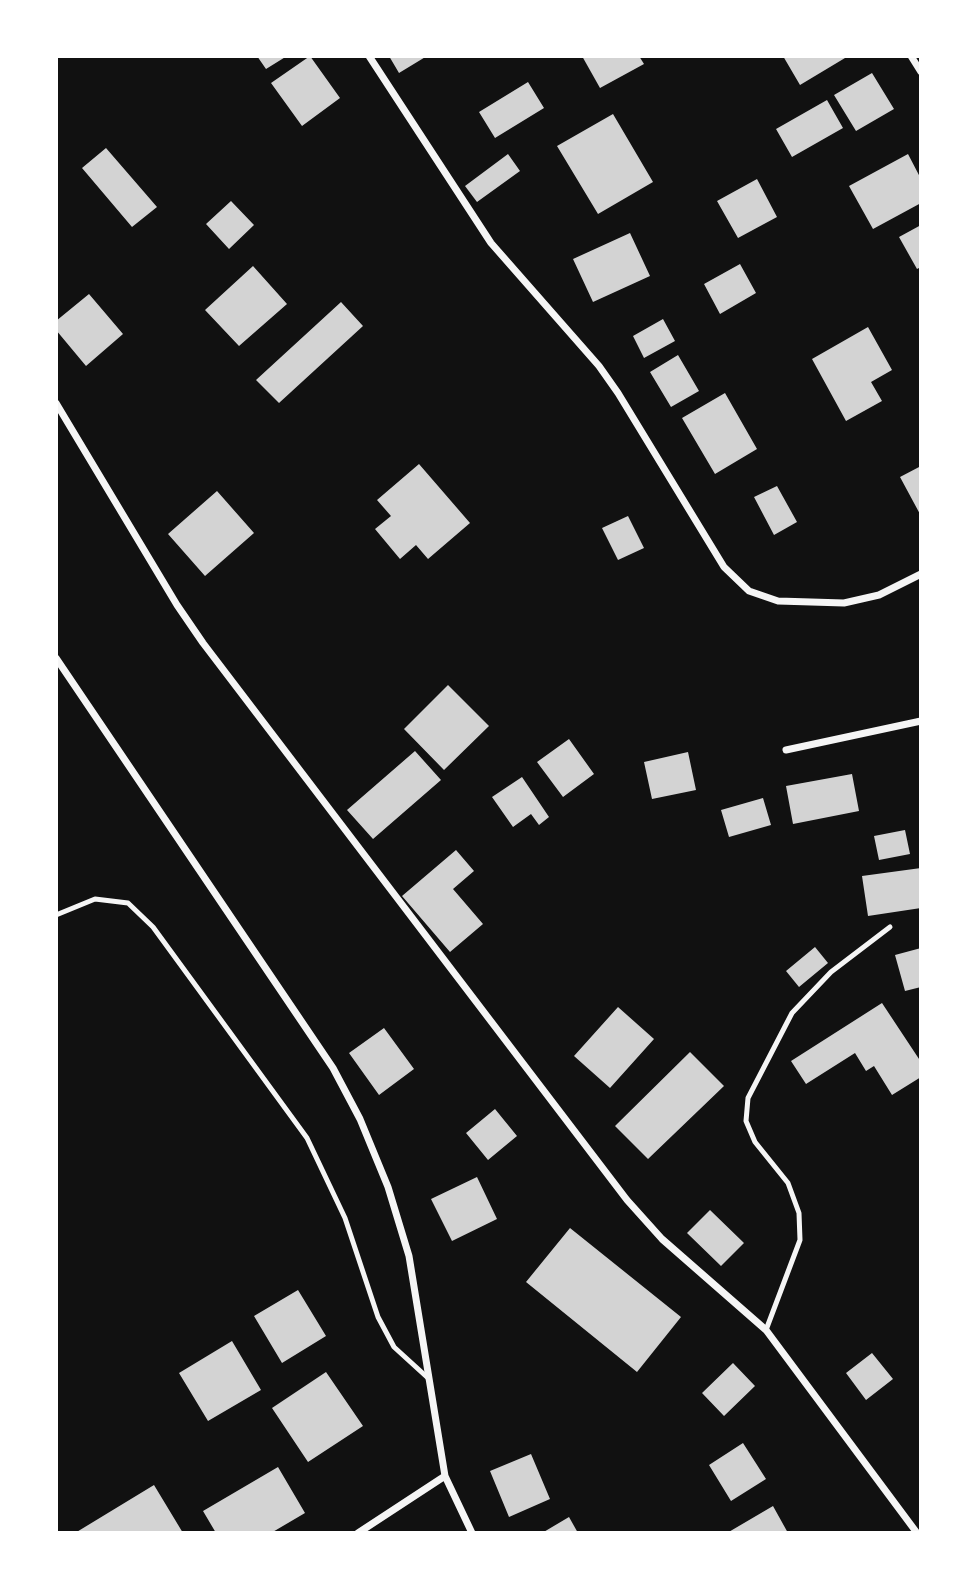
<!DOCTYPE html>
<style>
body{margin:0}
#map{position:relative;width:977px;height:1589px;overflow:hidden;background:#111;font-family:Spectral,serif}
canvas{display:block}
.frame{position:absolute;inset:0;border:58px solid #fff;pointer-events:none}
</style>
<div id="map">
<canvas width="977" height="1589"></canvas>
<div class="frame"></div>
</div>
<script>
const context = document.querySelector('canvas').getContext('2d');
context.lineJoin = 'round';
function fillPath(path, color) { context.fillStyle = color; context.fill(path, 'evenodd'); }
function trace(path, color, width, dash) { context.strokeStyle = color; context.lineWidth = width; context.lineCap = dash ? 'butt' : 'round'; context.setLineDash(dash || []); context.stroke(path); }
fillPath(new Path2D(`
 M257,56H287L266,69Z
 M310,56L340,98L302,126L271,83Z
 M389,56H427L399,73Z
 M582,56H639L644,64L600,88Z
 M783,56H844L845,58L800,85Z
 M872,73L894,109L856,131L834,95Z
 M528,82L544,108L495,138L479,112Z
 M827,100L843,128L792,157L776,129Z
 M613,114L653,182L598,214L557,146Z
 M106,148L157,207L132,227L82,168Z
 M508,154L520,171L477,202L465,186Z
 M908,154L921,179V203L873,229L849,186Z
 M757,179L777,217L738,238L717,201Z
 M231,201L254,225L229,249L206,224Z
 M921,225V267L917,269L899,237Z
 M630,233L650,276L593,302L573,259Z
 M740,264L756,293L720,314L704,284Z
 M253,266L287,304L239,346L205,310Z
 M89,294L123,334L86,366L56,330V321Z
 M341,302L363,326L279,403L256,380Z
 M663,319L675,341L644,358L633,336Z
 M868,327L892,370L871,382L882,401L846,421L812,359Z
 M678,355L699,391L671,407L650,372Z
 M725,393L757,449L715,474L682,418Z
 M419,464L470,523L428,559L416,545L400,559L375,529L391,516L377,500Z
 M921,466V516L900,477Z
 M777,486L797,522L774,535L754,497Z
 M217,491L254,533L205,576L168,534Z
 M628,516L644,548L618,560L602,528Z
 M448,685L489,726L444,770L404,729Z
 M569,739L594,774L563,797L537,762Z
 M415,751L441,780L373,839L347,810Z
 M688,752L696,790L652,799L644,762Z
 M852,774L859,811L793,824L786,786Z
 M522,777L549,817L539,825L531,814L513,827L492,797Z
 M763,798L771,825L729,837L721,810Z
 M905,830L910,854L879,860L874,836Z
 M456,850L474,871L453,889L483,924L450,952L402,896Z
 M921,868V908L868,916L862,876Z
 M815,947L828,963L799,987L786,971Z
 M921,948V987L905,991L895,955Z
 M882,1003L921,1062V1077L892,1095L874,1066L866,1071L855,1053L806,1084L791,1061Z
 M618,1007L654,1039L610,1088L574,1056Z
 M384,1028L414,1069L379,1095L349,1053Z
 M690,1052L724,1086L648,1159L615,1126Z
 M495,1109L517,1136L488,1160L466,1133Z
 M477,1177L497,1219L452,1241L431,1199Z
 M710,1210L744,1243L721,1266L687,1233Z
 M570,1228L681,1317L637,1372L526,1282Z
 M298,1290L326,1336L282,1363L254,1316Z
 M232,1341L261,1390L208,1421L179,1373Z
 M872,1353L893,1379L866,1400L846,1373Z
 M733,1363L755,1386L724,1416L702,1393Z
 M326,1372L363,1426L308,1462L272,1408Z
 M743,1443L766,1479L731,1501L709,1465Z
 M531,1454L550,1499L509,1517L490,1471Z
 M278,1467L305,1513L271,1533H216L203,1511Z
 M154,1485L183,1533H75Z
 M773,1506L788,1533H727Z
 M569,1517L578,1533H542Z`), '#d3d3d3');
trace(new Path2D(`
 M56,915L95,899L128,903L153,927L307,1138L345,1218L378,1317L394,1347L428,1378
 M766,1330L800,1240L799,1213L788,1183L755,1142L746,1121L748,1098L792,1013L831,972L890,927`), '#f5f5f5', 5);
trace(new Path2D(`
 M369,56L491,243L599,366L618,393L724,567L749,591L778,601L844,603L879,595L921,574
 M911,56L921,72
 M56,403L177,605L203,643L627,1200L662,1239L766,1330L917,1533
 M56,658L333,1068L360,1119L388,1187L409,1256L445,1476L472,1533
 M786,750L921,721
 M358,1533L445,1476`), '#f5f5f5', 7);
</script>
